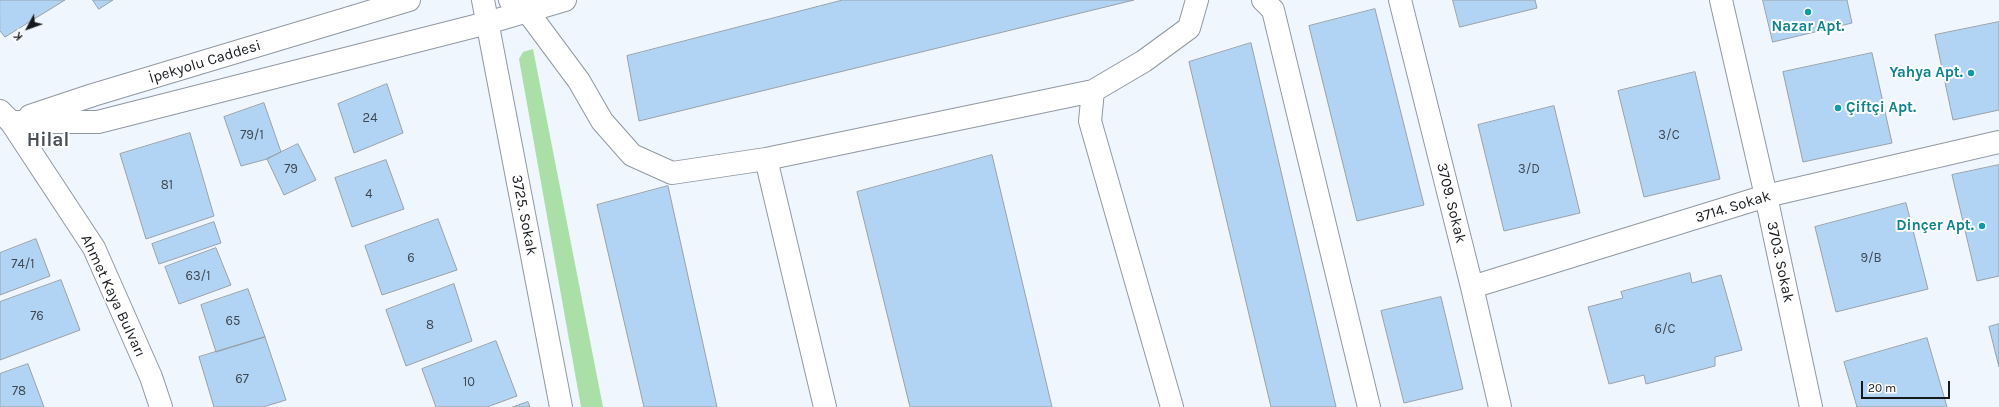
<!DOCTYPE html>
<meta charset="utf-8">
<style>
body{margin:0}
#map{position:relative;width:1999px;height:407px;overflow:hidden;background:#eff6fe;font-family:Karla,sans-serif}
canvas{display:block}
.north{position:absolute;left:8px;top:8px;width:40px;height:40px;-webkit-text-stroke:3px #fff;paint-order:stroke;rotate:229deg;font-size:11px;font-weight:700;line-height:16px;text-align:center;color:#171a1d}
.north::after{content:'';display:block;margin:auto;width:14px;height:18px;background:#171a1d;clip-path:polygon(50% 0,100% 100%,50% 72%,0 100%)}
.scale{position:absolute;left:1861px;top:381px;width:89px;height:18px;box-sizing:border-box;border:2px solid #171a1d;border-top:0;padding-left:5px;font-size:12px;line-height:14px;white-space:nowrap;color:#171a1d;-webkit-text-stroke:3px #fff;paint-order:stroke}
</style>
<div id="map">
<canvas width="1999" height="407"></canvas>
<div class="north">K</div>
<div class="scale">20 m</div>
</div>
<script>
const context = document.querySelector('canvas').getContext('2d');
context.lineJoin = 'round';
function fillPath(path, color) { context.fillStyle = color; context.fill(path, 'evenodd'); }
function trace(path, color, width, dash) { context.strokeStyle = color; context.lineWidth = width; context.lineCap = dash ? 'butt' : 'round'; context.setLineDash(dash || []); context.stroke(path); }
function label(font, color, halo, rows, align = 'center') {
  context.font = font + ' Karla,sans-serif'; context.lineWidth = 4; context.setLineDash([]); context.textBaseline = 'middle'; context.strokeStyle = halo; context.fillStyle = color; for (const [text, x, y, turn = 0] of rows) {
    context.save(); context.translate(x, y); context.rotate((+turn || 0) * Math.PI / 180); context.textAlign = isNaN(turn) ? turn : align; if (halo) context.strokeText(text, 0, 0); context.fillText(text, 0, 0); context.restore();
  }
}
fillPath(new Path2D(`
 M533,49L603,407H581L519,59L523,52Z`), '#aae0a8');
const building = new Path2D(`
 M0,0H65L5,37L0,31Z
 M93,0H113L99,9Z
 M843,0H1134L639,121L627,56Z
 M1453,0H1535L1537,8L1460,27Z
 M1763,0H1847L1852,23L1773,42Z
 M1375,9L1424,205L1357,221L1309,26Z
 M1999,22V110L1953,120L1935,35Z
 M1251,43L1336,407H1271L1189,62Z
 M1872,53L1892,143L1803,162L1783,72Z
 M1695,72L1720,179L1644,197L1618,91Z
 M387,84L403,133L354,153L338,104Z
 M264,103L281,152L267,159L241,166L224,117Z
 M1554,106L1580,213L1504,231L1478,125Z
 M190,133L214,216L146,239L120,154Z
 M298,144L316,180L284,195L267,159Z
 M992,155L1052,407H910L857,192Z
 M386,160L404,209L352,227L335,178Z
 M1999,165V276L1977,281L1952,175Z
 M668,186L717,407H644L597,205Z
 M1906,203L1928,289L1836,312L1815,227Z
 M438,219L457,270L382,295L365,246Z
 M214,222L221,243L159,264L152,244Z
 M36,239L50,276L0,295V253Z
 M216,248L231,285L179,304L165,267Z
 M1690,273L1692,283L1721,275L1742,350L1715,357V366L1646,384L1644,375L1609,384L1588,307L1623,298L1621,292Z
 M61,280L80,330L0,360V302Z
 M454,284L472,341L406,366L386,310Z
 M248,289L265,337L216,352L201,305Z
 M1441,297L1463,389L1404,403L1381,311Z
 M1999,324V367L1989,327Z
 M265,337L286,400L263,407H214L199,357Z
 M1927,338L1947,407H1857L1844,362Z
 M496,341L517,396L487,407H436L422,369Z
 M28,364L44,407H0V374Z
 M528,402L530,407H513Z`);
fillPath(building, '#b2d4f4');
trace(building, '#98a1a9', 1);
const minor = new Path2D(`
 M483,0L561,407
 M510,0L527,11L579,81L602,121L632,155L672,173L766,159L1093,91
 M1263,0L1273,10L1369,407
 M1400,0L1472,287L1500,407
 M1721,0L1766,196L1811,407
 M30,116L93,95L409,0
 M11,122H98L487,23L565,0
 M766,159L825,407
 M1472,287L1766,196L1999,142
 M1172,407L1090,121L1093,91L1144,61L1189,28L1197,0`);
const major = new Path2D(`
 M0,111L11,122L94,248L151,377L161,407`);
trace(minor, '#9098a1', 24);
trace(major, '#9098a1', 24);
trace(minor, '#fff', 22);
trace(major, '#fff', 22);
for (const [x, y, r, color] of [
 [1808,12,4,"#0f9aa8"],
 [1971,73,4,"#0f9aa8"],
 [1838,108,4,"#0f9aa8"],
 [1982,226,4,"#0f9aa8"]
]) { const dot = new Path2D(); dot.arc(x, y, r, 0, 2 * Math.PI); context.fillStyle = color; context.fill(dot); trace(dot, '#fff', 1.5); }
label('13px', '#3e4853', null, [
 ["24",370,118],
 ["79/1",252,135],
 ["3/C",1669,135],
 ["79",291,169],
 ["3/D",1529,169],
 ["81",167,185],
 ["4",369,194],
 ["6",411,258],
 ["9/B",1871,258],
 ["74/1",23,264],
 ["63/1",198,276],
 ["76",37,316],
 ["65",233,321],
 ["8",430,325],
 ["6/C",1665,329],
 ["67",242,379],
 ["10",469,382],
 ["78",19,391]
]);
label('bold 15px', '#0d838f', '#fff', [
 ["Nazar Apt.",1808,27,"center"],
 ["Yahya Apt.",1963,73],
 ["Çiftçi Apt.",1846,108,"left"],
 ["Dinçer Apt.",1974,226]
], 'right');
label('15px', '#171a1d', '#fff', [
 ["İpekyolu Caddesi",205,62,-17],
 ["3709. Sokak",1451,203,76],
 ["3714. Sokak",1733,207,-17],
 ["3725. Sokak",524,215,79],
 ["3703. Sokak",1780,262,78],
 ["Ahmet Kaya Bulvarı",113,296,65]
]);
label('bold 19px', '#484f57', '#fff', [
 ["Hilal",48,141]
]);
</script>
